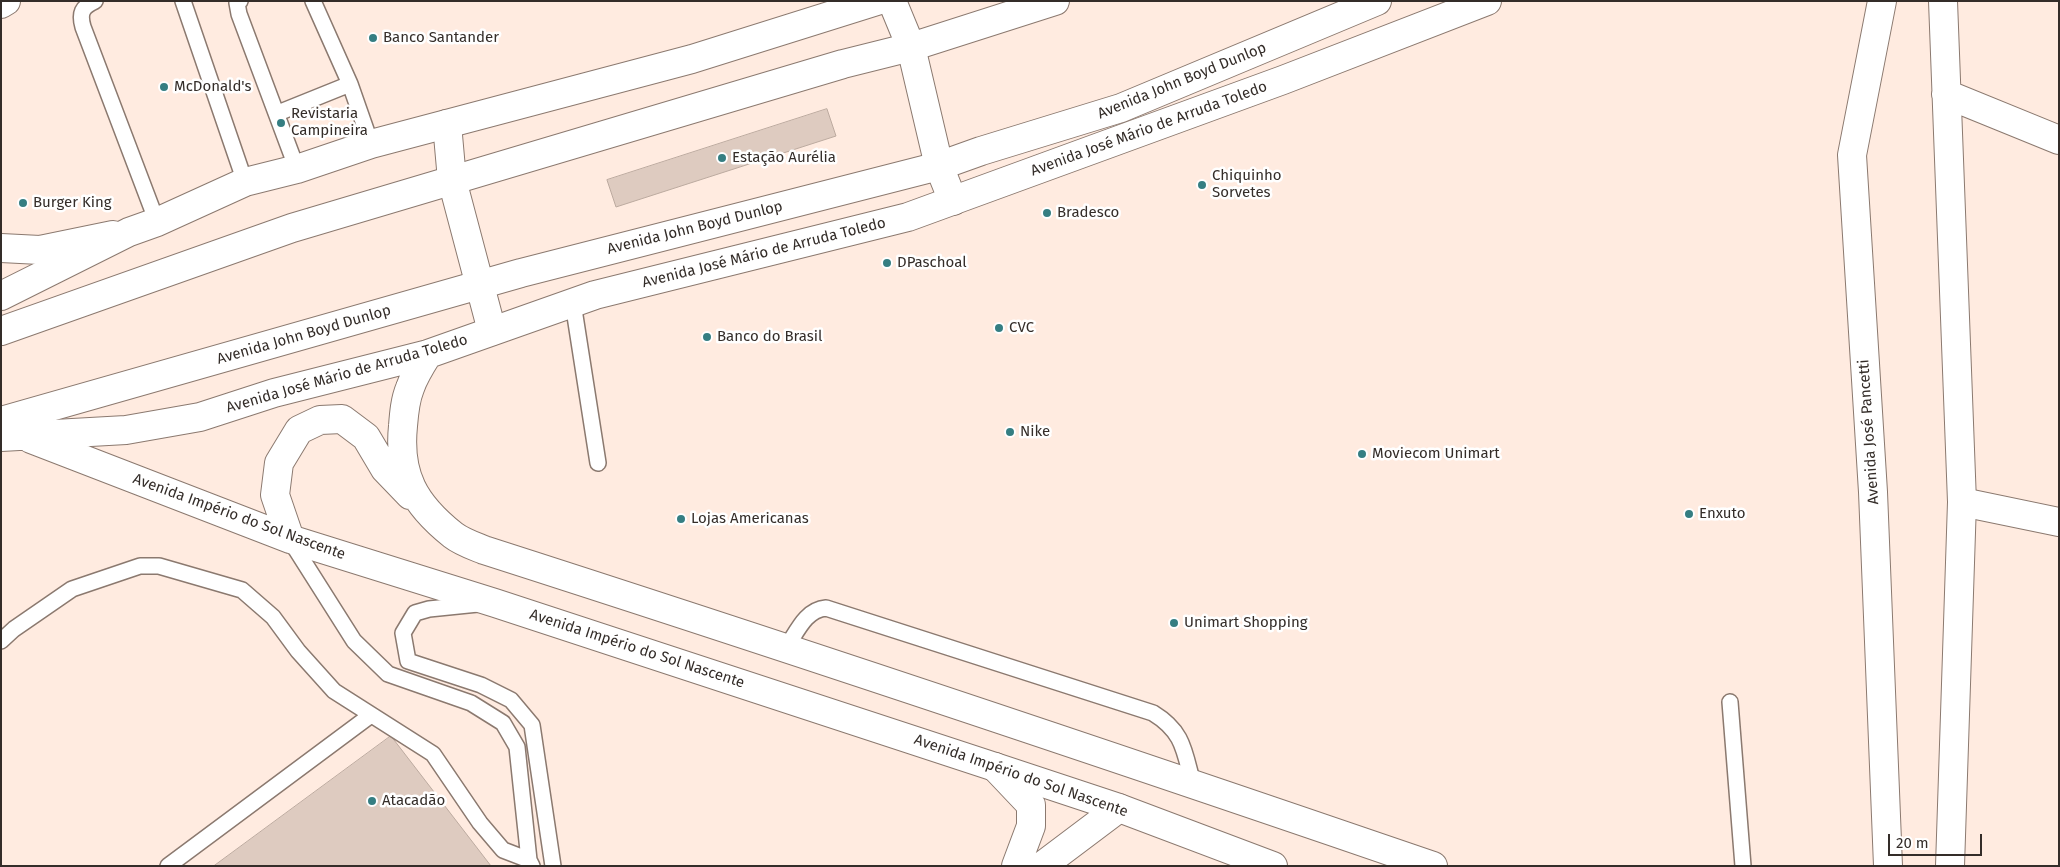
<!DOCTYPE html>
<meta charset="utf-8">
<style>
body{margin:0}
#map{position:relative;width:2060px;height:867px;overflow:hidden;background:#ffebe0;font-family:"Fira Sans",sans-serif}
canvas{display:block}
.frame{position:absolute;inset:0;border:2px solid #342d29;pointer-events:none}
.scale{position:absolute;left:1888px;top:834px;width:94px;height:22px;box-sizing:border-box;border:2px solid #342d29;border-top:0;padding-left:6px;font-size:15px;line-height:18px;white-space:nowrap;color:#342d29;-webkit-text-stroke:4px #fff;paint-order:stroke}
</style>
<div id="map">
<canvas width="2060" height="867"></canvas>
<div class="frame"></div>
<div class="scale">20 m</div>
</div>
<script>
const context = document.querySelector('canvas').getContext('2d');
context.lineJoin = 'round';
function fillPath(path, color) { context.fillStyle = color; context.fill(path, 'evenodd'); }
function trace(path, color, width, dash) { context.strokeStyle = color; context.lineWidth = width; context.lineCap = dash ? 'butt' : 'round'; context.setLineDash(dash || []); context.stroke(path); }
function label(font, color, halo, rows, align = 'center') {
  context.font = font + ' "Fira Sans",sans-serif'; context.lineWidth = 5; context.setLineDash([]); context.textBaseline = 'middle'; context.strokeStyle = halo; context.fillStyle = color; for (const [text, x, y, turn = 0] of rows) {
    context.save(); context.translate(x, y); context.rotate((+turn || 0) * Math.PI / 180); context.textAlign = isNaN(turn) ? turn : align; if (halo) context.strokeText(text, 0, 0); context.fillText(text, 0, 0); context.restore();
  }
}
const building = new Path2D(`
 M827,109L836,136L616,207L607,180Z
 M391,736L491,866H214Z`);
fillPath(building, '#decbc0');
trace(building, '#bcaa9f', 1);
const lane = new Path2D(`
 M95,1C82,7 79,13 83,27L157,222
 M183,1L245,182
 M240,1L237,3L239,14L297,169
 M350,84L371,144
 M278,113L350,84L313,1
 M573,303L598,463
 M290,540L354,641L388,674L471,703L503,723L517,747L529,860L532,866
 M478,604L429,609L415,613L403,633L408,661L481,685L511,700L532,725L553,866
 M1,641L14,629L72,589L140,566H159L242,590L273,617L298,651L334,691L433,754L480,823L503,850L529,860
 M786,648C797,632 805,610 826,608L1153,713C1184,732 1184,751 1193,784
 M1730,702L1743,866
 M168,866L371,715`);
const street = new Path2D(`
 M892,1L911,47L939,166L953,201
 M1,4L6,1
 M447,124L452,180L492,331
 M1,248L40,250L113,235
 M1962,502L2059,522
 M995,767L1031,805V826L1016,866
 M1042,866L1119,808`);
const secondary = new Path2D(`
 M1882,1L1852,155L1873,492L1888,866
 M1943,1L1962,502L1950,866
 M1946,94L2059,140
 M1,296L129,232L157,222L245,182L297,169L371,144L692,59L877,1
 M428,354C421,365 414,376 410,388C405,400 404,413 403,426C398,475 414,504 453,535C462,542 474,546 484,550C802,652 1118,758 1433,866
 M1,437L126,430L200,417L274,393L428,354L595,295L908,217L1283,80L1487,1
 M31,439L290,539L495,603L995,767L1119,808L1273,866
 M290,539L275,495L279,463L299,430L320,420L342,419L366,437L385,469L410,495`);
const primary = new Path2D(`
 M1,331L292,228L843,64L911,47L1055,1
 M1,421L521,273L939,166L981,151L1121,108L1377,1`);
trace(lane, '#8b796f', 18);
trace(street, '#8b796f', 30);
trace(secondary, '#8b796f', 30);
trace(primary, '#8b796f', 30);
trace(lane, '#fff', 15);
trace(street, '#fff', 28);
trace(secondary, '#fff', 28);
trace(primary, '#fff', 28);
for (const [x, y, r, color] of [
 [373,38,5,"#357e82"],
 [164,87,5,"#357e82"],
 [281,123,5,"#357e82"],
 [722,158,5,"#357e82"],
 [1202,185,5,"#357e82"],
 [23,203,5,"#357e82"],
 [1047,213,5,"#357e82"],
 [887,263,5,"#357e82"],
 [999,328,5,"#357e82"],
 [707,337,5,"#357e82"],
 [1010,432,5,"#357e82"],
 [1362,454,5,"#357e82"],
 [1689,514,5,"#357e82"],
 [681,519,5,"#357e82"],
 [1174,623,5,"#357e82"],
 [372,801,5,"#357e82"]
]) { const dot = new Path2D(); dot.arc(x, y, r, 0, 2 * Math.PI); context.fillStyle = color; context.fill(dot); trace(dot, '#fff', 2); }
label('15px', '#342d29', '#fff', [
 ["Banco Santander",383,38],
 ["McDonald's",174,87],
 ["Revistaria",291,114],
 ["Campineira",291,131],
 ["Estação Aurélia",732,158],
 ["Chiquinho",1212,176],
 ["Sorvetes",1212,193],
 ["Burger King",33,203],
 ["Bradesco",1057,213],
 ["DPaschoal",897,263],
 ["CVC",1009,328],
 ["Banco do Brasil",717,337],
 ["Nike",1020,432],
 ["Moviecom Unimart",1372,454],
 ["Enxuto",1699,514],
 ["Lojas Americanas",691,519],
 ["Unimart Shopping",1184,623],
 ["Atacadão",382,801]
], 'left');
label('15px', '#342d29', '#fff', [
 ["Avenida John Boyd Dunlop",1182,81,-22],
 ["Avenida José Mário de Arruda Toledo",1149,129,-20],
 ["Avenida John Boyd Dunlop",695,228,-14],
 ["Avenida José Mário de Arruda Toledo",764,253,-14],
 ["Avenida John Boyd Dunlop",304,335,-16],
 ["Avenida José Mário de Arruda Toledo",347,374,-16],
 ["Avenida José Pancetti",1869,432,-94],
 ["Avenida Império do Sol Nascente",239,517,20],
 ["Avenida Império do Sol Nascente",637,649,18],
 ["Avenida Império do Sol Nascente",1021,776,19]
]);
</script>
